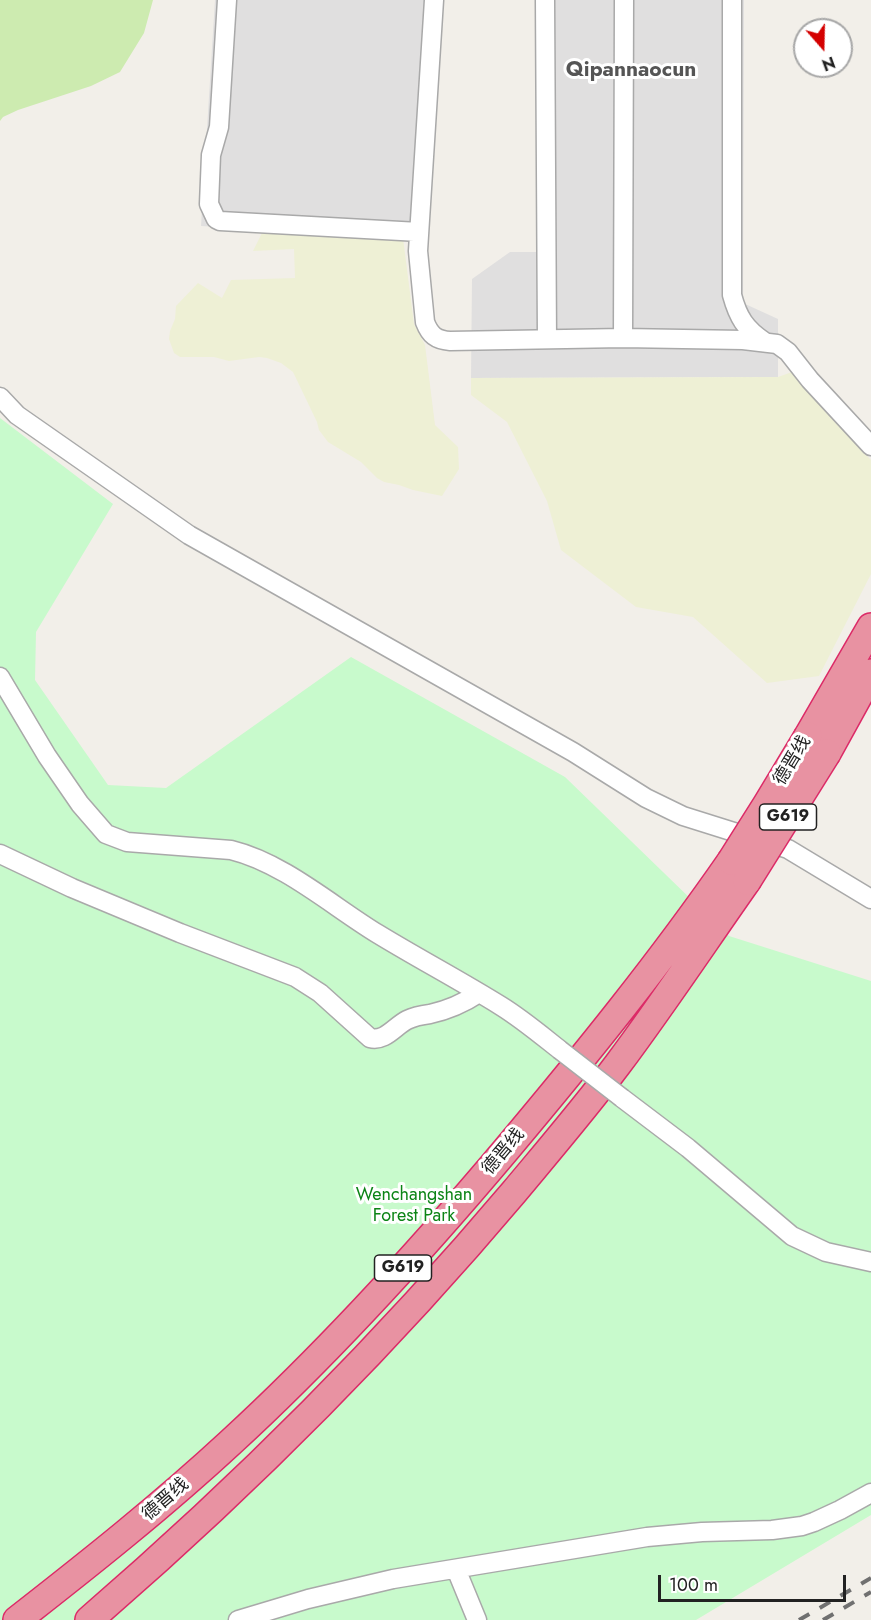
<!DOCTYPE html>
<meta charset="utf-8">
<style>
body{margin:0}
#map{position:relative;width:871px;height:1620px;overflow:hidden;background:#f2efe9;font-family:Jost,sans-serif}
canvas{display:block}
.north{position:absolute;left:793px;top:18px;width:60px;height:60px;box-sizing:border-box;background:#fff;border:2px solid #a7a7a7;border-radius:50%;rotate:160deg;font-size:16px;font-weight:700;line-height:24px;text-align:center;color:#222}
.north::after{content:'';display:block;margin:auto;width:21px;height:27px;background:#d40000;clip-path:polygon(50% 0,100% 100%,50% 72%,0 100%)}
.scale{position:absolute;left:658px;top:1575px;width:188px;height:27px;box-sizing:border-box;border:3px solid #222;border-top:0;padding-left:8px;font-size:18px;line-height:21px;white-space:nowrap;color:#222;-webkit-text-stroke:4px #fff;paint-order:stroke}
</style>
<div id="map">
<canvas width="871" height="1620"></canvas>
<div class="north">N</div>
<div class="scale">100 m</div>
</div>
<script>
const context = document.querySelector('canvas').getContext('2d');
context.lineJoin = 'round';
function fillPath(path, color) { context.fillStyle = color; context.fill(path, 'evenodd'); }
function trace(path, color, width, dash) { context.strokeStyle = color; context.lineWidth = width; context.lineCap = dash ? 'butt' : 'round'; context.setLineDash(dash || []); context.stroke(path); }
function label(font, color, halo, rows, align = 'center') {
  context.font = font + ' Jost,"Noto Sans SC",sans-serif'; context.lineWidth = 6; context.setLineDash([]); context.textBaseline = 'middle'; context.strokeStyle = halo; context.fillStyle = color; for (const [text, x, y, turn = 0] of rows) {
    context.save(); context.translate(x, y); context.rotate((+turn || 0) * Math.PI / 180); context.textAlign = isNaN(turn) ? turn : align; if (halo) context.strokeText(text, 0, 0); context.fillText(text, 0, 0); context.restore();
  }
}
fillPath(new Path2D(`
 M215,0H442L427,239L201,226Z
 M539,0H744L743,303L778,319V377L471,378L472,279L510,252H537Z`), '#e0dfdf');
fillPath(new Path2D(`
 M264,229L403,238L414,324L425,345L435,425L458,447L459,469L442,496L413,490L399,485L384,482L377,478L361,462L328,442L319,430L317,422L293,372L281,363L267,358L259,357L229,361L214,357H180L174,353L169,339L170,331L175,319L176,306L198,283L222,298L231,280L295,278L294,249L253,251Z
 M792,372L830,417L871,460V574L819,676L767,683L693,617L636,607L561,550L547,501L507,422L471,395V378L778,377Z`), '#eef0d5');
fillPath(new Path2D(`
 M0,0H153L144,33L120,72L91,86L18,110L3,117L0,121Z`), '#cdebb0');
fillPath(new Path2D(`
 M0,418L113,504L36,632L35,680L108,785L166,788L351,657L565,777L729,936L871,981V1515L696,1620H0Z`), '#c8facc');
const minor = new Path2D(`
 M227,0L219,127L211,155L209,204L216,219L220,221L419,232
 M434,0L418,251L425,322C430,335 436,340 450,341L623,338L743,340L777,344L788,352L810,380L871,446
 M545,0L547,339
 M732,0V295C738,317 745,329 765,342
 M623,338L624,0
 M0,397L17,415L189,535L573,752L646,798L683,816L788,849L871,899
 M0,677L47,756L80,804L106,834L127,842L231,850C284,863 332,906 378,934C419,959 461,981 501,1006C522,1019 541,1035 560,1050
 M0,854L72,888L180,933L295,977L320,993L370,1038C385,1042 395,1026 407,1020C415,1016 422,1015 430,1014C448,1010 464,1003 479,993
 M622,1098L688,1148L792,1236L826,1252L871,1262
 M456,1569L477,1620
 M238,1620L308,1599L393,1579L647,1537L702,1532L772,1530L802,1526L814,1522L840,1510L871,1493`);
const highway = new Path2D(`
 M808,736L871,627
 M827,753L871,673
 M17,1620C90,1563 163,1505 231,1442C329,1352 419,1253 505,1151C584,1057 661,962 731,861
 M89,1620C242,1488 384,1346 514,1192C549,1150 585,1108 618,1064C663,1004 704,942 747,881`);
trace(minor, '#a9a9a9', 21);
trace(highway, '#dc2a67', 30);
trace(minor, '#fff', 18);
trace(highway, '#e892a2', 27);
trace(new Path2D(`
 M799,1620L871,1578
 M823,1620L871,1592`), '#707070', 4, [12, 12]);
const minorBridge = new Path2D(`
 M560,1050L622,1098`);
const highwayBridge = new Path2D(`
 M731,861L767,804L808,736
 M747,881L827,753`);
trace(minorBridge, '#a9a9a9', 21, []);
trace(highwayBridge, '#dc2a67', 30, []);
trace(minorBridge, '#fff', 18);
trace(highwayBridge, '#e892a2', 27);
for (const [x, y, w] of [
 [788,817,57],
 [403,1268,57]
]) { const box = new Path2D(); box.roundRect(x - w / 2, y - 13, w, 26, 4.5); context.fillStyle = '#fff'; context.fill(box); trace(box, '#222', 1.5); }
label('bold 16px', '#222', null, [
 ["G619",788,817],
 ["G619",403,1268]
]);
label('18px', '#222', '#fff', [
 ["德晋线",793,761,-59],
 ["德晋线",504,1152,-50],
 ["德晋线",166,1500,-41]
]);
label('18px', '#0c8416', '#fff', [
 ["Wenchangshan",414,1196],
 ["Forest Park",414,1217]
]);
label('bold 21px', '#555', '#fff', [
 ["Qipannaocun",631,71]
]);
</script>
